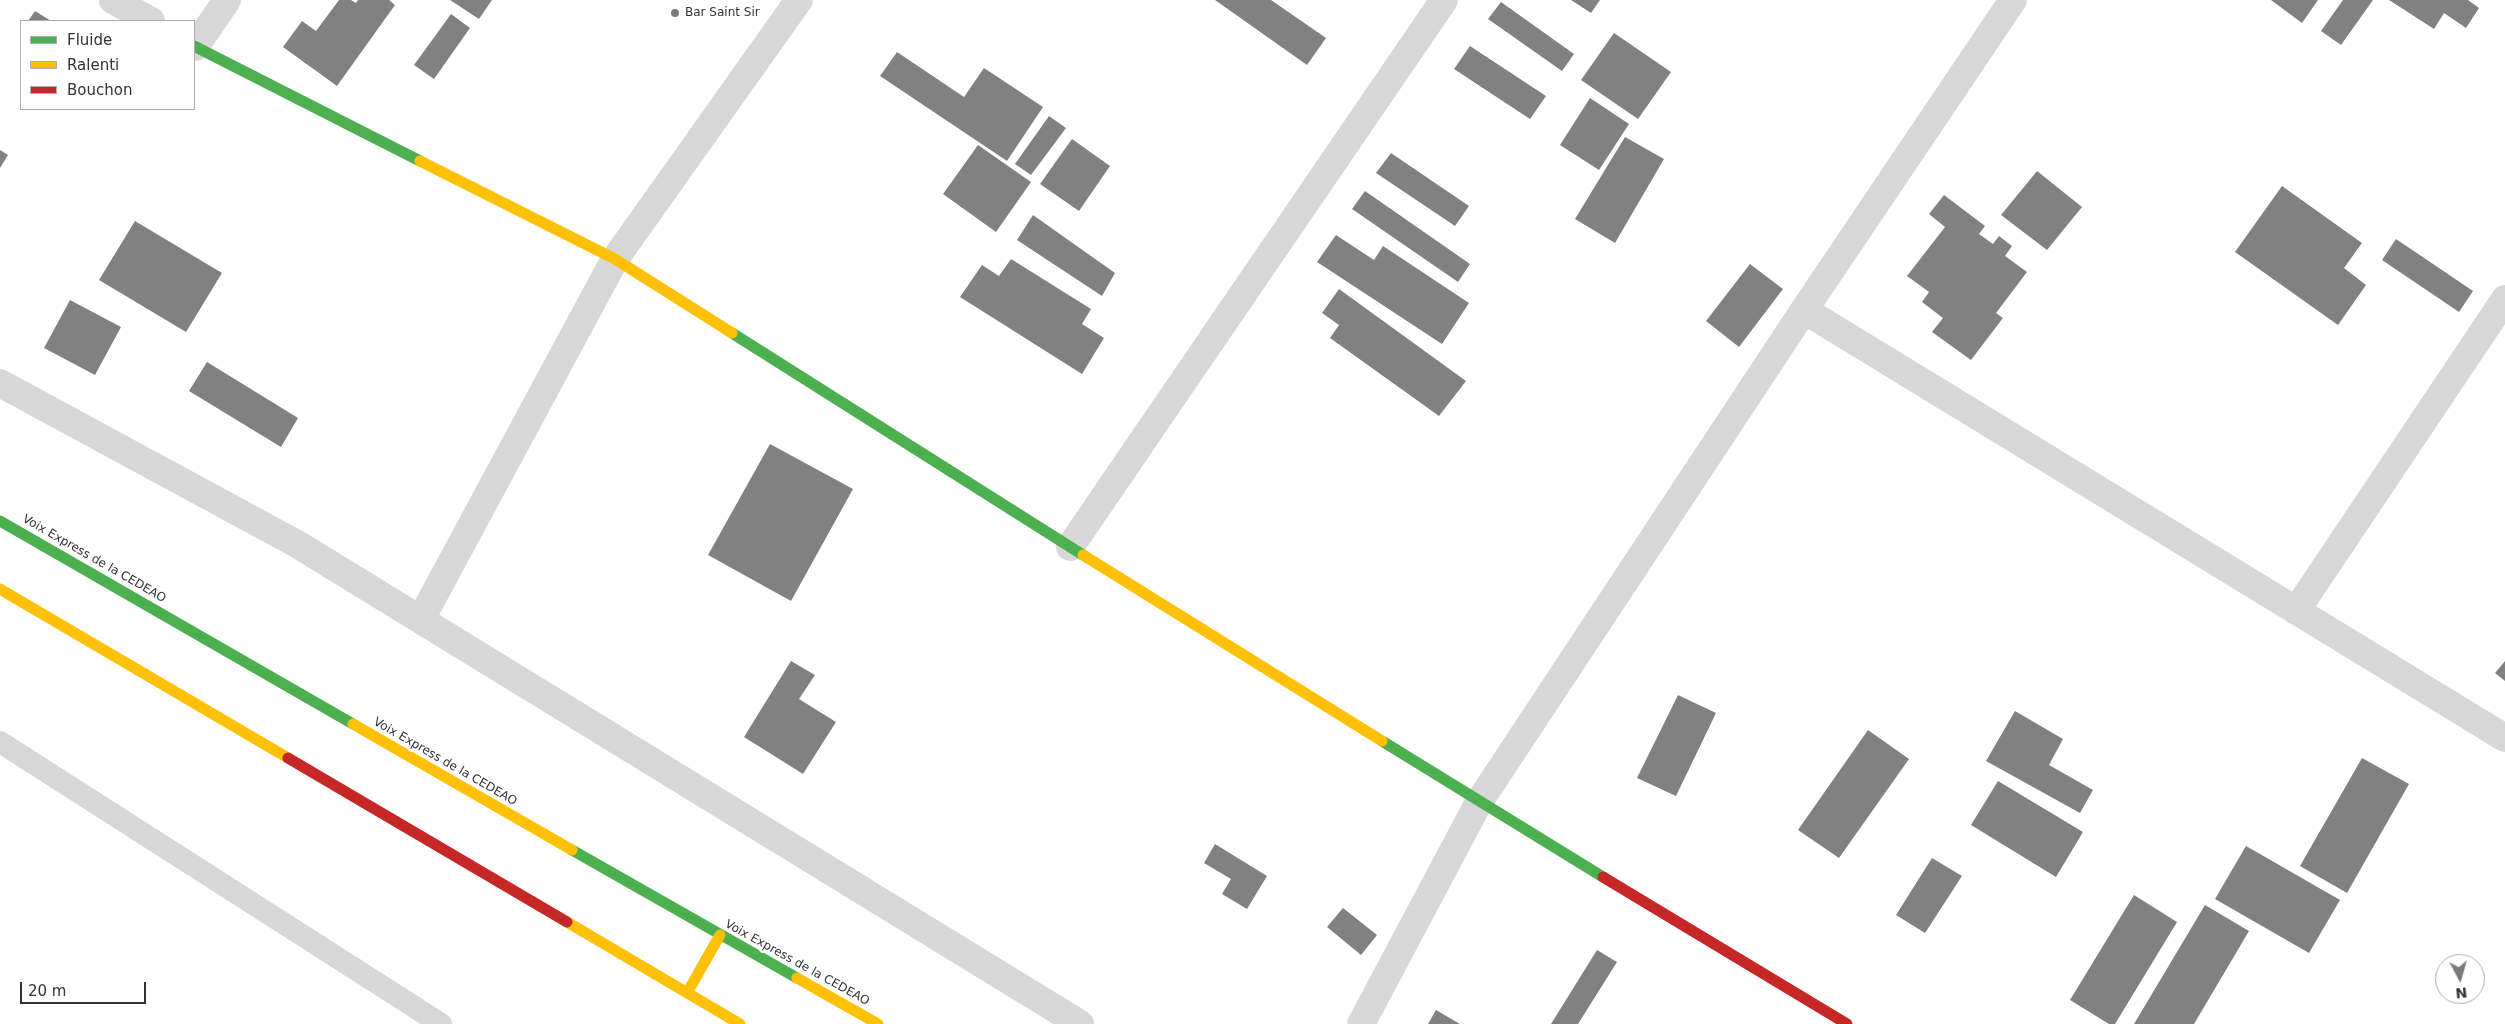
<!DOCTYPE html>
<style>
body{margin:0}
#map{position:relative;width:2505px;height:1024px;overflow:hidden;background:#fff;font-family:"DejaVu Sans",sans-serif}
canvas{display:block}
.legend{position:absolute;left:20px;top:20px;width:175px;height:90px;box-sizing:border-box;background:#fff;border:1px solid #adadad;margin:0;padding:6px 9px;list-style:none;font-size:15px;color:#333}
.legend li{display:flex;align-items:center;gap:10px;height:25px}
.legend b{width:25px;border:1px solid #adadad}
.north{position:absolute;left:2435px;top:954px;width:50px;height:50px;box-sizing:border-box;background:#fff;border:1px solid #adadad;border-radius:50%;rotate:174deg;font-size:14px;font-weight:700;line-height:20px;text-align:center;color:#333}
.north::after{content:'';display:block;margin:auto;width:18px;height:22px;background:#7a7a7a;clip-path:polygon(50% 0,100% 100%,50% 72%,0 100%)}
.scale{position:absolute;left:20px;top:982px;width:126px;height:22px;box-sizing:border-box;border:2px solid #333;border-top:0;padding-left:6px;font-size:15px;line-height:18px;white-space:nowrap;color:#333;-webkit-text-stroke:4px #fff;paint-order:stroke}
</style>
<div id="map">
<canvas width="2505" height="1024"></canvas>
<ul class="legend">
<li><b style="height:6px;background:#4caf50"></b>Fluide</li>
<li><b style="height:6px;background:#ffc107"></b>Ralenti</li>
<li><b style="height:6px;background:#c62828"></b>Bouchon</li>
</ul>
<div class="north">N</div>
<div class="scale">20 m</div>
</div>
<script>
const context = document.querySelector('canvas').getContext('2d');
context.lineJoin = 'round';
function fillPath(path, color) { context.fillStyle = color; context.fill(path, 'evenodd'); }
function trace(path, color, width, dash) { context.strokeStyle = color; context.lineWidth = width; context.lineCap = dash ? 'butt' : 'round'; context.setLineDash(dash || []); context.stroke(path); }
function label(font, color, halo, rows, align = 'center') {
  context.font = font + ' "DejaVu Sans",sans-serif'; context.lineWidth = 5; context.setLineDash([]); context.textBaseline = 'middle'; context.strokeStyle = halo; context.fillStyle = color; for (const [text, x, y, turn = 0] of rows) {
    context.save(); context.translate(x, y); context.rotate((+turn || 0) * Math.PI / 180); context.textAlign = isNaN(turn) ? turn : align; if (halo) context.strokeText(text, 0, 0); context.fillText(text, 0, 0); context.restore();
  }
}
fillPath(new Path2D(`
 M339,0H351L356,3L358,0H389L395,5L337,86L283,47L302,21L316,31Z
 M450,0H492L479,19Z
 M1215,0H1271L1326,38L1307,65Z
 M1571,0H1600L1591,13Z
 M2271,0H2318L2302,23Z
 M2343,0H2373L2341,45L2321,31Z
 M2389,0H2468L2479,8L2466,28L2444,13L2434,29Z
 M1501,2L1574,54L1562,71L1488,19Z
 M35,11L51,21H28Z
 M451,14L470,28L434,79L414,65Z
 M1614,33L1671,72L1638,119L1581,80Z
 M1470,46L1546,96L1530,119L1454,69Z
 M897,52L964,97L984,68L1043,107L1007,161L880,76Z
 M1590,98L1629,124L1599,170L1560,145Z
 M1049,116L1066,128L1031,175L1015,164Z
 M1625,137L1664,159L1615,243L1575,219Z
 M1072,139L1110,166L1079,211L1040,184Z
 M978,145L1031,182L996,232L943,194Z
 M0,150L8,155L0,168Z
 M1391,153L1469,206L1455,226L1376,173Z
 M2037,171L2082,207L2047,250L2001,215Z
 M2282,186L2362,243L2344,268L2366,285L2338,325L2235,252Z
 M1365,191L1470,264L1458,282L1352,209Z
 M1944,195L1985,226L1979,234L1993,244L1999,236L2012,246L2005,256L2027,272L1996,313L2003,318L1971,360L1932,332L1943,318L1922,302L1929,292L1907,276L1945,227L1929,214Z
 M1033,215L1115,273L1102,296L1017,240Z
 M135,221L222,273L186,332L99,280Z
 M1336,235L1374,260L1383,246L1469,303L1442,344L1317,262Z
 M2396,239L2473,291L2459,312L2382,260Z
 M1011,259L1091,309L1082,324L1104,338L1082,374L960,297L982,265L999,276Z
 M1750,264L1783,289L1739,347L1706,321Z
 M1339,289L1466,381L1439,416L1330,338L1339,325L1322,313Z
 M70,300L121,327L95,375L44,348Z
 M207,362L298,418L281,447L189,391Z
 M770,444L853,489L791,601L708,555Z
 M791,661L815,675L799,699L836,722L803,774L744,737Z
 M2505,661V681L2495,673Z
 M1678,695L1716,713L1676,796L1637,778Z
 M2015,711L2063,739L2049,765L2093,790L2080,813L1986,761Z
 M1868,730L1909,759L1839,858L1798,830Z
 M2362,758L2409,784L2347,893L2300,866Z
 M1998,781L2083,832L2056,877L1971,825Z
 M1215,844L1267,876L1247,909L1222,894L1231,879L1204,863Z
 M2246,846L2340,900L2309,953L2215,899Z
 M1932,858L1962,876L1925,933L1896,915Z
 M2134,895L2177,922L2115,1024H2109L2070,1000Z
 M2205,905L2249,931L2194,1024H2134Z
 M1343,908L1377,935L1361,955L1327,927Z
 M1597,950L1617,962L1578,1024H1551Z
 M1436,1010L1460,1024H1428Z`), '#818181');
trace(new Path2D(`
 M0,742L441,1024`), '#d7d7d7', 22);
trace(new Path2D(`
 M113,0L151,21
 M195,47L227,0
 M1804,310L2505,738
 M0,383L297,544L1080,1024
 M1070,547L1444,0
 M2296,611L2505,299
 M421,619L615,259L799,0
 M1361,1024L1479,802L1804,310L2013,0`), '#d7d7d7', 28);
trace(new Path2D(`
 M194,46L420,161
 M732,333L1083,555
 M0,521L353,724
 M1382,741L1603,877
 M572,850L797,978`), '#4caf50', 11);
trace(new Path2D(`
 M420,161L615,259L732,333
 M1083,555L1382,741
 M0,589L288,758
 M353,724L572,850
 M567,922L740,1024
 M797,978L878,1024
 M687,993L720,935`), '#ffc107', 11);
trace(new Path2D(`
 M288,758L567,922
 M1603,877L1847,1024`), '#c62828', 11);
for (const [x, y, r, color] of [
 [675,13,5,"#7a7a7a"]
]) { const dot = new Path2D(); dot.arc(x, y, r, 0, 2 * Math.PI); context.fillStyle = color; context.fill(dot); trace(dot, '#fff', 2); }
label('12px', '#333', '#fff', [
 ["Bar Saint Sir",685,13]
], 'left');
label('12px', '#333', '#fff', [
 ["Voix Express de la CEDEAO",94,559,30],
 ["Voix Express de la CEDEAO",445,762,30],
 ["Voix Express de la CEDEAO",797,963,29]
]);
</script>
